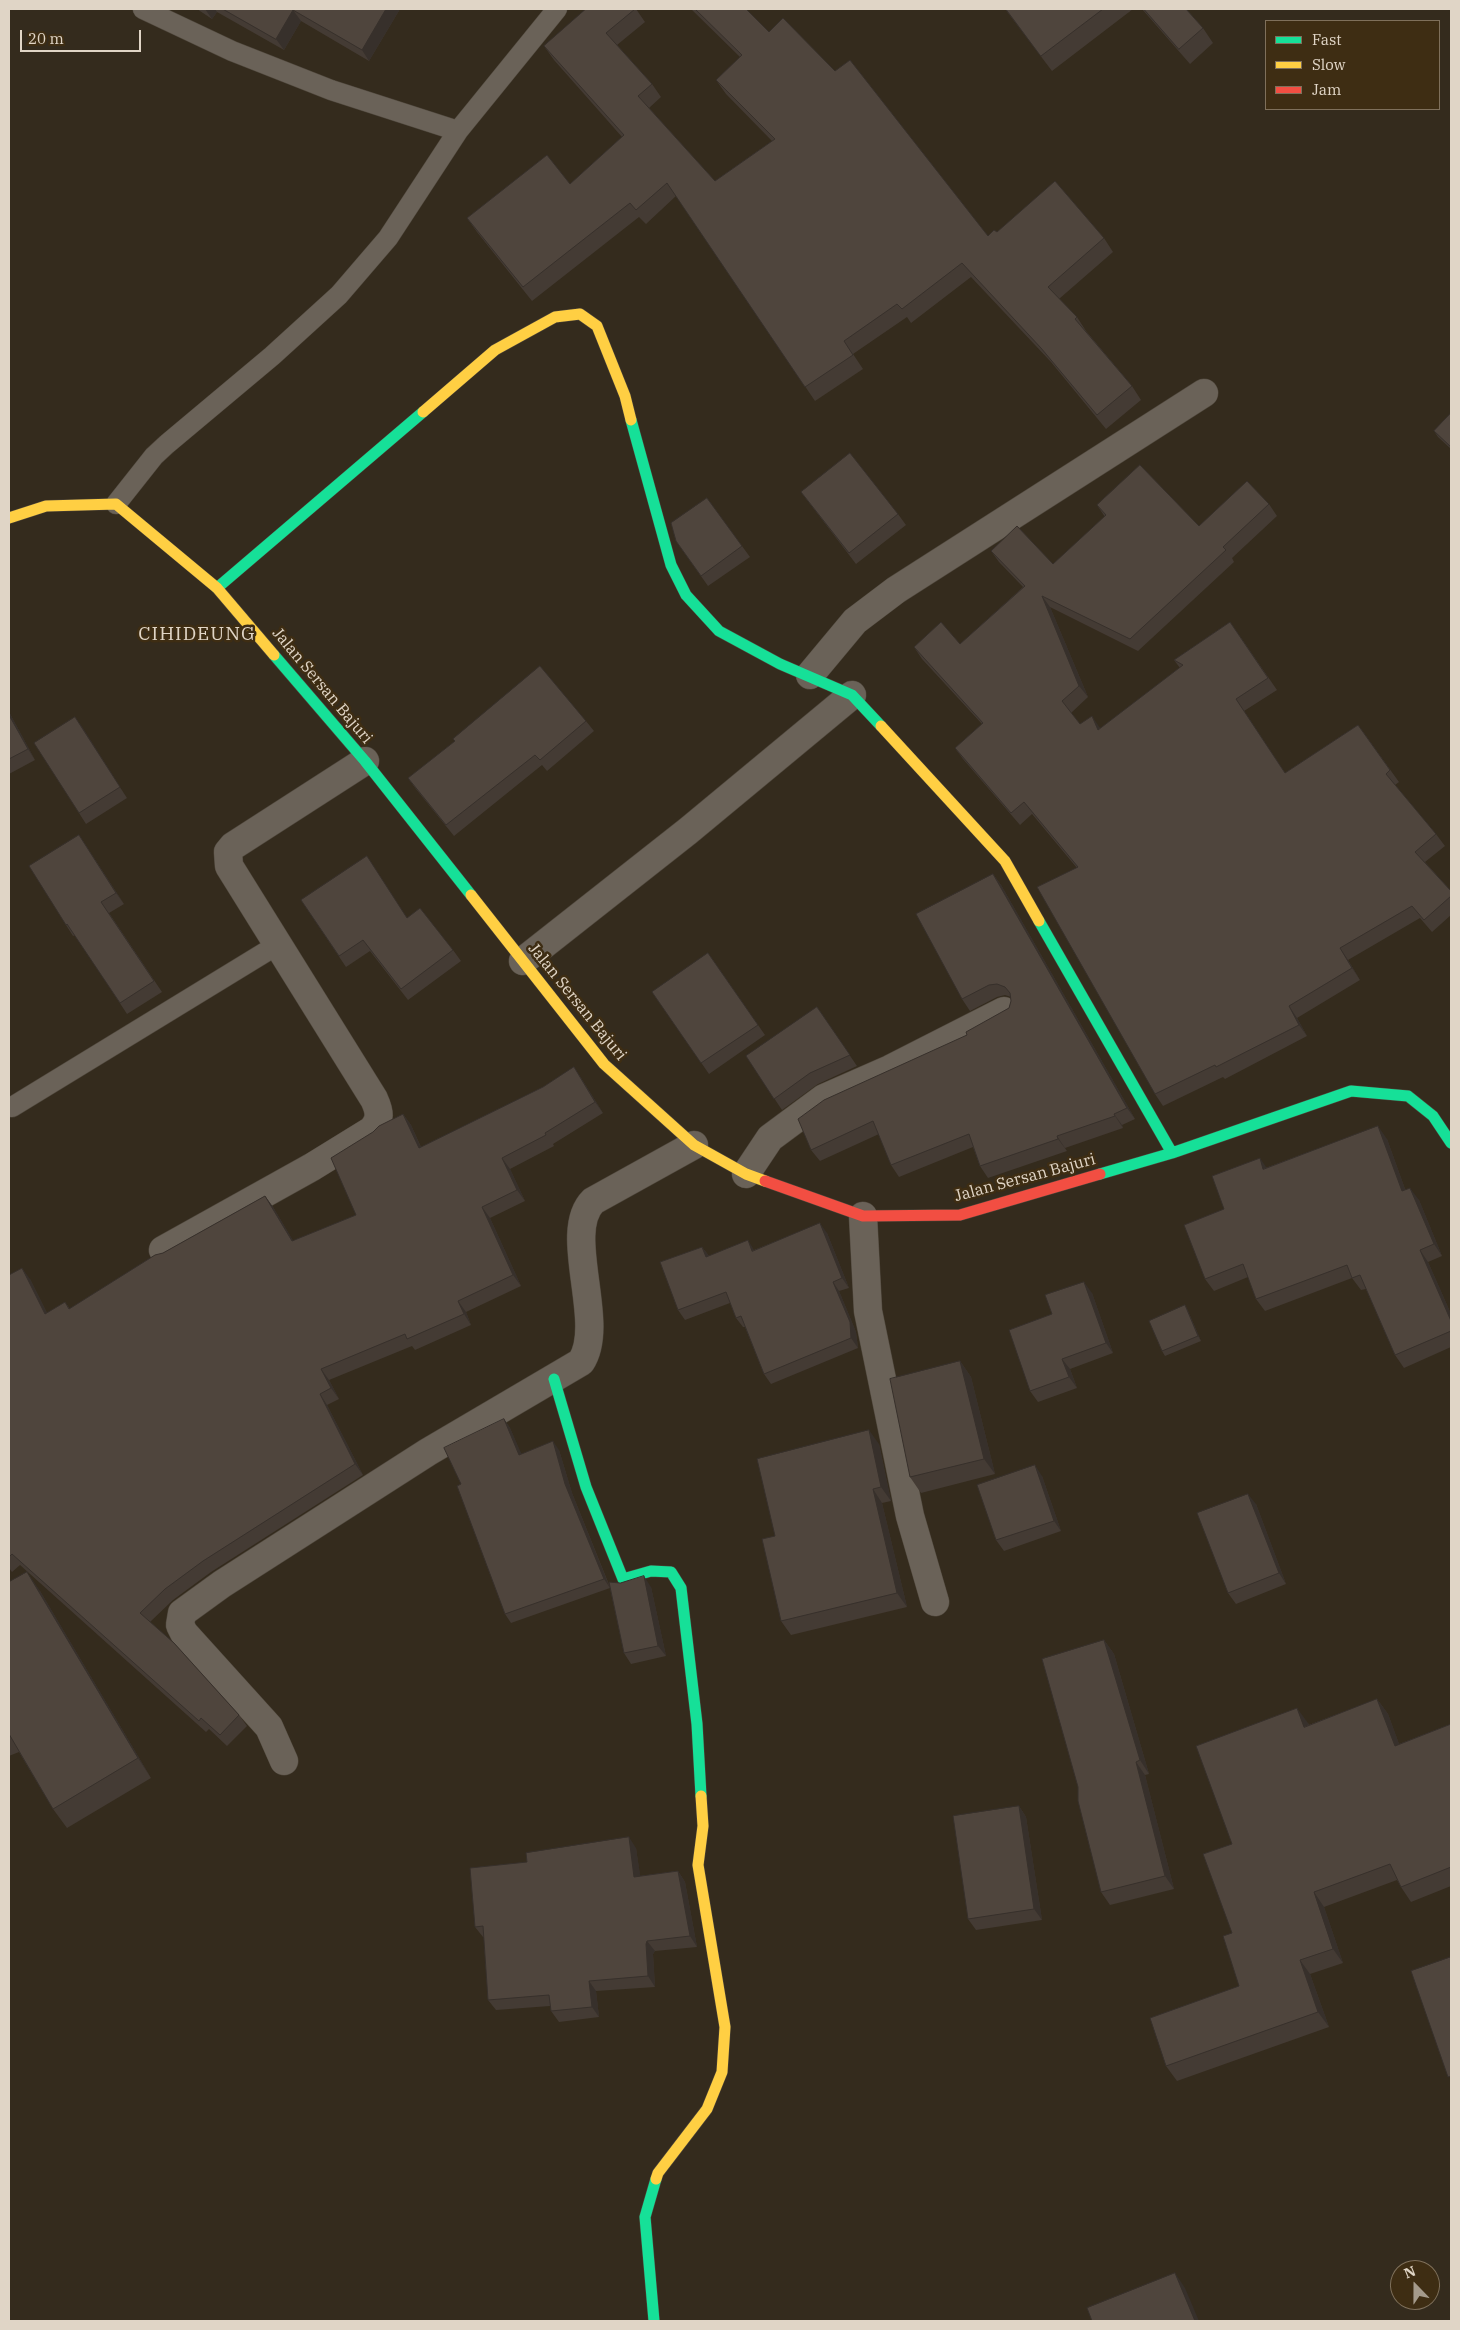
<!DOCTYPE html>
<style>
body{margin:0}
#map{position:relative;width:1460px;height:2330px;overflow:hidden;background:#342b1d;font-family:"IBM Plex Serif",serif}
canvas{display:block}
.frame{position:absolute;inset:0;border:10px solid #e0d5c6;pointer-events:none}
.legend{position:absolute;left:1265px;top:20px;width:175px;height:90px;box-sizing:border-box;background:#3e2d13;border:1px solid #7f705b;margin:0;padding:6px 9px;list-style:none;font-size:15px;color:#e0d5c6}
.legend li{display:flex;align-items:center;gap:10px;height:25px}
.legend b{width:25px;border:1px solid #7f705b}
.north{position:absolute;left:1390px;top:2260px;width:50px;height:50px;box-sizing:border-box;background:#3e2d13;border:1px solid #7f705b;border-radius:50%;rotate:338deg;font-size:14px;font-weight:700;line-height:20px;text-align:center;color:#e0d5c6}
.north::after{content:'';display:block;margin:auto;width:18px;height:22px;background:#a49a8b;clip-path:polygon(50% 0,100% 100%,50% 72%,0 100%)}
.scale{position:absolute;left:20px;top:30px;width:121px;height:22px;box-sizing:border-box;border:2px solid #e0d5c6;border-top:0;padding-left:6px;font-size:15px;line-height:18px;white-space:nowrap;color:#e0d5c6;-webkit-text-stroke:4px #3e2d13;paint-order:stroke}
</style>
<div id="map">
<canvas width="1460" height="2330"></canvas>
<div class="frame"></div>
<ul class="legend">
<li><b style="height:6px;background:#16e098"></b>Fast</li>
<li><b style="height:6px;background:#ffcf43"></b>Slow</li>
<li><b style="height:6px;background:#f24e42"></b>Jam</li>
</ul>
<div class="north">N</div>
<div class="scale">20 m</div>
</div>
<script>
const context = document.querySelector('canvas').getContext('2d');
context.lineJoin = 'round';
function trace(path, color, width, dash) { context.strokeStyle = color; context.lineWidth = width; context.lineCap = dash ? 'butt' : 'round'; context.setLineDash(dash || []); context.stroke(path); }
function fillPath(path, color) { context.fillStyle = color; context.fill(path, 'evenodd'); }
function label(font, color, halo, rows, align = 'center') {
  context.font = font + ' "IBM Plex Serif",serif'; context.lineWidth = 5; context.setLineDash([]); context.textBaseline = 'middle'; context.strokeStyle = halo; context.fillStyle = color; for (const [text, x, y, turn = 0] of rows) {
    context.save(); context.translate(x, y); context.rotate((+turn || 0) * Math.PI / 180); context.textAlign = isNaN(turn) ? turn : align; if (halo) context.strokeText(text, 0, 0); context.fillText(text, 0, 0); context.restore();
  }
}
const lane = new Path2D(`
 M143,9L232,51L331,90L458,131
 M116,504L154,456L167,444L272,356L339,295L388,238L458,131L557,9
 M12,1107L277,945`);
const street = new Path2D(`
 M810,675L855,621L896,590L1204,393
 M523,961L688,831L852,695
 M746,1174L770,1138L824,1098L890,1069L1004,1011
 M863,1216L868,1311L910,1516L935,1602
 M163,1250L312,1167L372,1130C381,1119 380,1112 374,1099L229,866L228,852L233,846L365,761
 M284,1761L269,1727L184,1633L180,1625L182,1613L222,1584L428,1452L581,1362C607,1323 561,1233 593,1201L694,1145`);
const fast = new Path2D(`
 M631,420L671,565L686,595L719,631L780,664L852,695L881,726
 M217,588L423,412
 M274,655L365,761L471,895
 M1039,921L1172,1153
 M1100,1174L1172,1153L1351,1091L1408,1096L1433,1116L1451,1143
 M554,1379L586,1487L623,1579L651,1571L671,1572L681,1588L697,1724L701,1796
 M654,2321L645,2217L656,2179`);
const slow = new Path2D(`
 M423,412L495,350L555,317L580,314L597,326L625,396L631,420
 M9,518L46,506L116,504L217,588L274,655
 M881,726L1005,861L1039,921
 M471,895L604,1064L694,1145L746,1174L765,1181
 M656,2179L658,2173L707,2109L722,2072L725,2027L698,1865L703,1826L701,1796`);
const jam = new Path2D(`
 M765,1181L863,1216L960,1215L1100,1174`);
trace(lane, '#4e463b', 21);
trace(street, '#4e463b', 29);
trace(fast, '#4e463b', 12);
trace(slow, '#4e463b', 12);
trace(jam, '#4e463b', 12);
trace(lane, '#6a6258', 20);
trace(street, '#6a6258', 28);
trace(fast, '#16e098', 11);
trace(slow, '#ffcf43', 11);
trace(jam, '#f24e42', 11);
fillPath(new Path2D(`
 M197,9H400L369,61L301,21L284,50L217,12L212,19Z
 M586,9H636L645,22L617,45L652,84L661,97L649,108L715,181L772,141L726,94L716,80L740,57L691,9H746L769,32L988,236L997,232L1104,238L1113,252L1059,299L1077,317L1086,331L1132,386L1141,400L1106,429L1051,362L971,277L911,323L907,317L853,354L863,369L815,401L676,196L646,224L639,217L532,301L477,232L467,218L570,184L622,137L554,60L544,46Z
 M1005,9H1133L1052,71Z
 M1142,9H1186L1203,28L1213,43L1190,64Z
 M1451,413V449L1438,437L1434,431Z
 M801,492L898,514L906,525L856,564Z
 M1269,504L1277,516L1232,558L1234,562L1138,651L1050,607L1088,697L1071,713L1080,724L1101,728L1180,668L1174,660L1230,622L1277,690L1244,711L1285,773L1358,725L1399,782L1395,785L1436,834L1445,846L1425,862L1451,891V915L1432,932L1420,918L1348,960L1360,980L1297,1018L1307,1036L1225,1079L1223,1077L1163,1106L1155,1094L1077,868L1032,814L1020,825L963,759L955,748L982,724L922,659L914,647L960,644L1023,587L999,562L991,551L1053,564L1105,517L1097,505L1199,526Z
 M676,541L742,546L750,557L708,586Z
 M9,712L35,760L9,774Z
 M75,717L127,798L86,824L79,813Z
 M586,721L594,731L547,771L542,765L454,836L416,789L408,778Z
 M79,835L124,904L109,913L162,992L127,1014L75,935L73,936L66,925Z
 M993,874L1001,885L1135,1119L1122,1125L1123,1128L1065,1148L1067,1151L988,1178L980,1166L973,1147L899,1177L891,1165L879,1134L820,1161L811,1150L967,1035L1009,1008L1011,1001V997L1005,995L997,997L970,1011L962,999Z
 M301,900L408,918L453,950L461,961L408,1000L370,951L346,967Z
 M708,953L765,1035L709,1074L652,992Z
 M817,1007L857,1066L818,1084L782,1110L746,1056Z
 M574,1067L581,1078L603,1113L553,1144L554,1146L510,1169L525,1201L490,1218L521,1286L466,1312L471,1325L415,1350L412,1346L329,1380L339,1399L327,1405L363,1475L211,1572L173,1600L150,1622L239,1715L247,1726L227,1746L209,1729L206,1732L20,1565L12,1572L9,1568V1275L30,1279L47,1313L65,1302L70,1309L163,1253L265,1196L273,1207L293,1241L356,1215L403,1114L411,1125L421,1147L543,1087Z
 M1387,1139L1405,1189L1419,1200L1442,1256L1428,1262L1451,1314V1347L1404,1368L1395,1355L1366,1289L1361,1290L1352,1278L1265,1311L1256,1299L1248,1277L1214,1291L1205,1279L1224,1209L1266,1168Z
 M827,1233L849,1288L839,1291L856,1332L858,1348L771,1384L764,1374L745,1327H743L736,1318L730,1303L685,1320L678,1310L702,1247L709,1256L754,1250Z
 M1092,1293L1113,1353L1070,1369L1077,1388L1038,1402L1030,1391L1052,1314Z
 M1185,1305L1188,1311L1201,1341L1165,1356L1162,1351Z
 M960,1361L971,1377L995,1474L921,1493L910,1477Z
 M504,1419L510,1428L521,1454L559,1450L572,1493L610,1587H651L666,1656L631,1664L624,1653L610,1588L511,1623L505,1614L461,1484Z
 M879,1444L891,1501L882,1503L907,1607L791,1635L781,1621L775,1536Z
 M1042,1476L1061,1531L1004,1551L996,1540Z
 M1256,1504L1286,1584L1236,1604L1228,1593Z
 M9,1582L40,1591L151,1778L67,1828L53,1809L19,1752L9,1756Z
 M1104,1640L1114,1654L1149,1774L1145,1775L1174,1889L1110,1905L1101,1892Z
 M1377,1699L1388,1714L1399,1744L1451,1724V1886L1411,1902L1401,1887L1397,1880L1324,1907L1343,1963L1310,1974L1329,2027L1177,2081L1166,2066L1239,1986L1232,1933V1844L1308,1723L1309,1725Z
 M1019,1806L1026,1817L1042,1920L976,1930L968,1919Z
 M636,1848L640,1876L678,1871L685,1882L697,1947L655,1951L653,1954L655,1987L596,1991L599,2017L559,2022L551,2011L550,2006L496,2010L488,2000L484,1937H483L475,1927L527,1862Z`), '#443b34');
fillPath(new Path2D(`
 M205,9H215L217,12L212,19Z
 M386,9H400L369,61L362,50Z
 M293,10L301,21L284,50L276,39Z
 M1042,596L1050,607L1088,697L1079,686Z
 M9,712L35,760L28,749L9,715Z
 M1092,716L1100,728L1098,730Z
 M75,717L83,728L127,798L120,787Z
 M79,835L86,846L124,904L116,893Z
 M993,874L1001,885L1135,1119L1127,1108Z
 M1340,948L1348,960L1360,980L1352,968Z
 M1289,1006L1297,1018L1307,1036L1299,1025Z
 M574,1067L581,1078L603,1113L595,1102Z
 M403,1114L411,1125L426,1159L419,1148Z
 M1114,1114L1122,1125L1123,1128L1115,1116Z
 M1378,1126L1387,1139L1410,1203L1402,1191Z
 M1057,1136L1067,1151L1058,1139Z
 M502,1158L510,1169L525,1201L517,1190Z
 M1260,1158L1268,1170L1263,1169Z
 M1410,1188L1419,1200L1442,1256L1434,1244Z
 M265,1196L273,1207L300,1252L292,1241Z
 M482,1207L490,1218L521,1286L513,1275Z
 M820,1223L827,1233L849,1288L842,1278Z
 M748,1240L754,1250L752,1251Z
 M702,1247L709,1256L706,1257Z
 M1420,1250L1428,1262L1451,1314V1321Z
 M22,1268L30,1279L53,1325L45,1314Z
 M833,1282L839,1291L856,1332L858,1348L851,1338Z
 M1084,1282L1092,1293L1113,1353L1106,1343Z
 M458,1301L466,1312L471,1325L464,1314Z
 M1185,1305L1188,1311L1201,1341L1198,1336Z
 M1062,1359L1070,1369L1077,1388L1069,1377Z
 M960,1361L971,1377L995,1474L984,1459Z
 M321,1369L329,1380L339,1399L331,1388Z
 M320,1394L327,1405L363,1475L355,1464Z
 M504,1419L510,1428L526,1464L519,1455Z
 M869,1430L879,1444L891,1501L881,1487Z
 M553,1441L559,1450L572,1493L610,1588L604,1579L565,1484Z
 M1035,1465L1042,1476L1061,1531L1054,1521Z
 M873,1489L882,1503L907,1607L897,1593Z
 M1248,1494L1256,1504L1286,1584L1279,1573Z
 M27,1572L40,1591L151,1778L138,1758Z
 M644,1576L651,1587L666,1656L658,1646Z
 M1104,1640L1114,1654L1149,1774L1140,1760Z
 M1377,1699L1388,1714L1405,1760L1395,1746Z
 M1297,1708L1308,1723L1315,1742L1304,1727Z
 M1136,1762L1145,1775L1174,1889L1165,1876Z
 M1019,1806L1026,1817L1042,1920L1034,1909Z
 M629,1837L636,1848L642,1887L634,1877Z
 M678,1871L685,1882L697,1947L690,1936Z
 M1314,1892L1324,1907L1343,1963L1333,1949Z
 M647,1941L655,1951L653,1954L655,1987L648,1976L646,1944Z
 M1300,1960L1310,1974L1329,2027L1318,2012Z
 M589,1981L596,1991L599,2017L592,2007Z
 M1175,2273L1185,2288L1199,2321H1195Z`), '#37302b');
const building = new Path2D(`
 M223,9H386L362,50L293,10L276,39Z
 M586,9H635L606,33L652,84L638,96L715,181L775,139L716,80L742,55L695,9H746L769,32L783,18L835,71L850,60L988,236L994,230L997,232L1055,181L1104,238L1048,287L1077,317L1075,319L1132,386L1097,415L1041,348L962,263L902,309L897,304L844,341L853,355L805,387L667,183L636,210L630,203L523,287L467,218L547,155L570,184L624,135L544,46Z
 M1006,9H1103L1041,56Z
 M1144,9H1186L1203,28L1179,49Z
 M1451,413V447L1434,431Z
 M850,453L898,514L849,553L801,492Z
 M1140,465L1199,526L1247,481L1269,504L1223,547L1226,550L1130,639L1042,596L1079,686L1062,701L1080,724L1092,716L1098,730L1183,665L1174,660L1230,622L1268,678L1236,699L1285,773L1358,725L1390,770L1386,774L1436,834L1415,852L1451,891V896L1424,920L1412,906L1340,948L1352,968L1289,1006L1299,1025L1216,1067L1215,1065L1155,1094L1037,887L1078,867L1024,802L1011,813L955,748L983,723L914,647L941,622L960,644L1025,586L991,551L1017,526L1053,564L1106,515L1097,505Z
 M707,498L742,546L701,576L676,541L671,523Z
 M540,666L586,721L540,760L535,755L446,825L408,778L455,741L453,739Z
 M9,715L28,749L9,759Z
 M75,717L120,787L79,813L34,743Z
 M79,835L116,893L101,902L154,981L120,1003L67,924L66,925L29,866Z
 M367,856L407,918L420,908L453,950L401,989L363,940L339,956L301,900Z
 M993,874L1127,1108L1114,1114L1115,1116L1057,1136L1058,1139L980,1166L969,1134L891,1165L873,1121L811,1150L798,1119L824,1100L967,1035L966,1032L1009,1008L1011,1001L1010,993L1005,987L997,984L989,985L962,999L916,914Z
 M708,953L758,1025L701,1063L652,992Z
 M817,1007L850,1055L810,1073L774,1099L746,1056Z
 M574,1067L595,1102L545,1133L546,1135L502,1158L517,1190L482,1207L513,1275L458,1301L464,1314L407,1339L405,1334L321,1369L331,1388L320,1394L355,1464L203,1561L165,1589L140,1613L174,1643L239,1715L220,1735L201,1718L199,1721L12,1554L9,1557V1275L22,1268L45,1314L65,1302L69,1309L155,1255L163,1253L265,1196L292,1241L356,1215L331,1158L373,1132L379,1126L403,1114L419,1148L543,1087Z
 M1378,1126L1402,1191L1410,1188L1434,1244L1420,1250L1451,1321V1331L1395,1355L1360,1275L1352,1278L1347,1265L1256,1299L1243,1264L1205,1279L1184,1225L1224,1209L1212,1176L1260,1158L1263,1169Z
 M820,1223L842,1278L833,1282L850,1322L851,1338L764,1374L741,1316L736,1318L726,1292L678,1310L660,1262L702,1247L706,1257L748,1240L752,1251Z
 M1084,1282L1106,1343L1062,1359L1069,1377L1030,1391L1009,1330L1052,1314L1045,1295Z
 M1185,1305L1198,1336L1162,1351L1149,1321Z
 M960,1361L984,1459L910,1477L890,1379Z
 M504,1419L519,1455L553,1441L565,1484L604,1579L505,1614L457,1486L461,1484L444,1448Z
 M869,1430L881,1487L873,1489L897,1593L781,1621L762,1539L775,1536L757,1459Z
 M1035,1465L1054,1521L996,1540L977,1485Z
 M1248,1494L1279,1573L1228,1593L1197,1513Z
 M27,1572L138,1758L53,1809L9,1734V1582Z
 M644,1576L658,1646L624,1653L609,1582L620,1583Z
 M1104,1640L1140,1760L1136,1762L1165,1876L1101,1892L1078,1801V1787L1042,1659Z
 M1377,1699L1395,1746L1451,1724V1867L1401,1887L1390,1864L1314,1892L1333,1949L1300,1960L1318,2012L1166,2066L1150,2018L1239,1986L1223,1936L1232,1933L1203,1854L1232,1844L1196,1746L1297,1708L1304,1727Z
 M1019,1806L1034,1909L968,1919L953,1816Z
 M629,1837L634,1877L678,1871L690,1936L647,1941L646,1944L648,1976L589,1981L592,2007L551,2011L549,1995L488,2000L483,1926L475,1927L470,1868L527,1862L526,1853Z
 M1451,1957V2076L1448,2077L1411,1971Z
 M1175,2273L1195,2321H1092L1087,2308Z`);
fillPath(building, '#4f453d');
trace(building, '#37302b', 1);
label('16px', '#e0d5c6', '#3e2d13', [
 ["Jalan Sersan Bajuri",322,686,50],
 ["Jalan Sersan Bajuri",577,1002,51],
 ["Jalan Sersan Bajuri",1025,1178,-15]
]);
context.letterSpacing = '1px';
label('19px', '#e0d5c6', '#3e2d13', [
 ["CIHIDEUNG",197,635]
]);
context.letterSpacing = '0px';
</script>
